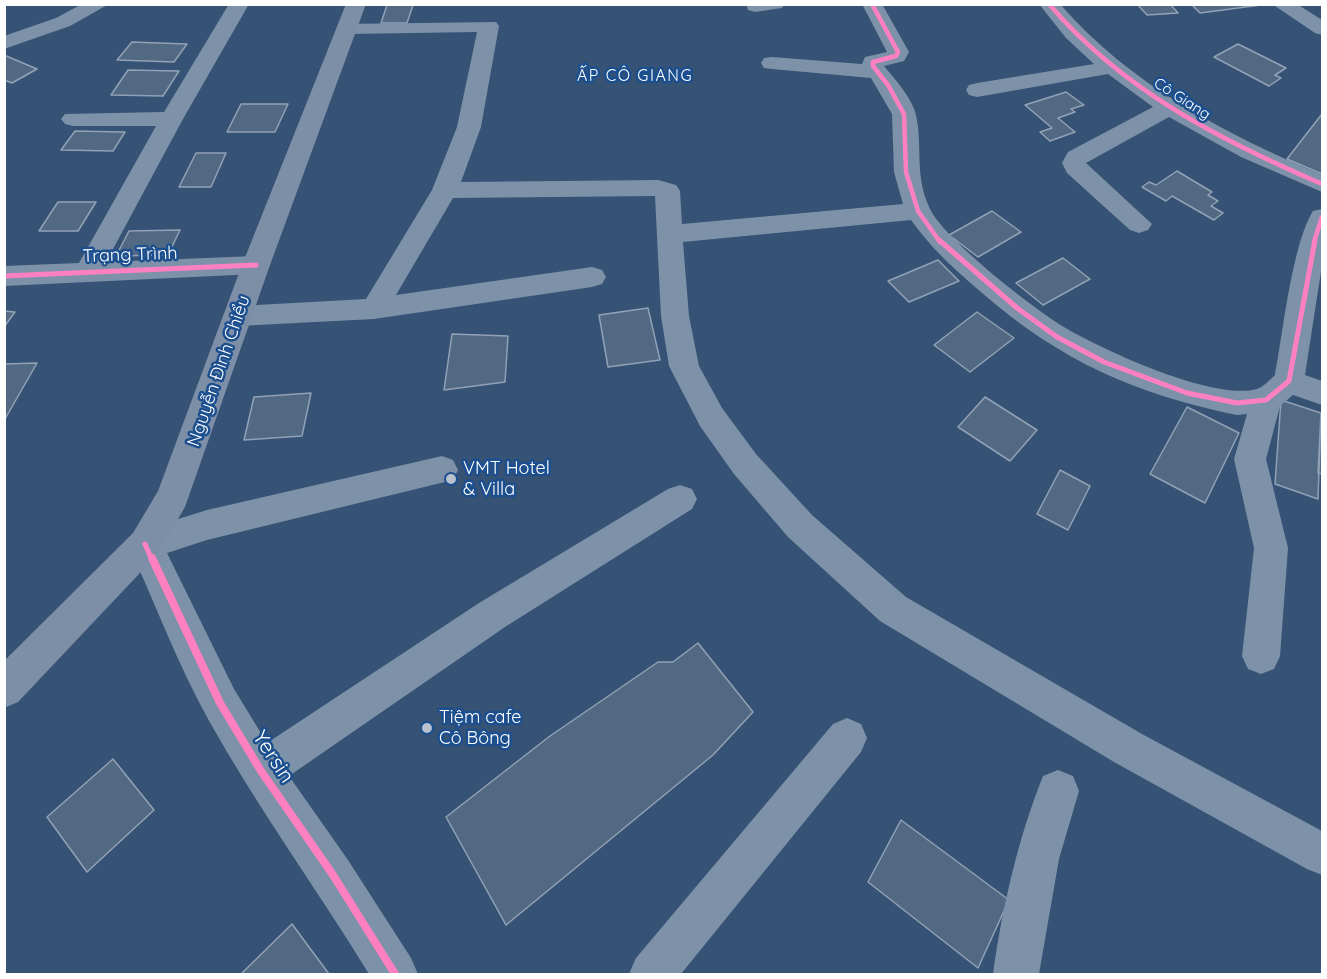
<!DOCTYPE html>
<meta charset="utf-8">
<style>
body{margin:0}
#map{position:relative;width:1327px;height:979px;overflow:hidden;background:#365274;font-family:Quicksand,sans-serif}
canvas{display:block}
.frame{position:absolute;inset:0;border:6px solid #fff;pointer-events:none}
</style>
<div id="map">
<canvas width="1327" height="979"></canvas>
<div class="frame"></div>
</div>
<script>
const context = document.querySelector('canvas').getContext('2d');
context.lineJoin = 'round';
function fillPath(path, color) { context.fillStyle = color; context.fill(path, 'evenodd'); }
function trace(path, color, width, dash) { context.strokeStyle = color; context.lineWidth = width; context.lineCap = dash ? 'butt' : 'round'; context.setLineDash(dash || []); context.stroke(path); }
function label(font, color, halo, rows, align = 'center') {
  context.font = font + ' Quicksand,sans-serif'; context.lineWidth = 5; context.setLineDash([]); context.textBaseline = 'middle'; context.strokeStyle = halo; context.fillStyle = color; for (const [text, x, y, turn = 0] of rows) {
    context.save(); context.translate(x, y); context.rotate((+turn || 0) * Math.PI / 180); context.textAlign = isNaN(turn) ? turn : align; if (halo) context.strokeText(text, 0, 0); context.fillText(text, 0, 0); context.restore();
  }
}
const building = new Path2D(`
 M1137,4H1170L1178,13L1147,15Z
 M1191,4H1260L1261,5L1200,13Z
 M387,5H413L407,23H381Z
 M132,42L187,44L174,62L117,60Z
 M1238,44L1286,68L1275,75L1281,78L1269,86L1214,57Z
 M4,55L37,69L12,83L4,80Z
 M128,70L179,71L163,96L111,95Z
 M1066,92L1084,105L1071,109L1075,112L1058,118L1075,132L1050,141L1040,132L1052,128L1025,105Z
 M241,104H288L275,132H227Z
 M1322,114V174L1287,159Z
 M75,131L125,132L113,151L61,150Z
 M196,153H226L211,187H179Z
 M1177,171L1212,192L1208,195L1218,201L1211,206L1223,213L1214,220L1172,196L1166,201L1142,187L1149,182L1156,185Z
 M58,202H96L78,231H39Z
 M992,211L1021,232L978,257L949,235Z
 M180,230L168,255L116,256L129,231Z
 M1063,258L1090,279L1043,305L1016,283Z
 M938,260L959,281L909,302L888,281Z
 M648,308L660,360L608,367L599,315Z
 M4,311L15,312L4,327Z
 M977,312L1014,338L970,372L934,345Z
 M452,334L508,336L505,382L444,390Z
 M37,363L5,419H4V364Z
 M311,393L302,436L244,440L254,397Z
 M985,397L1037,430L1010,461L958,427Z
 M1281,400L1321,413L1318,499L1275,484Z
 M1187,407L1239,433L1205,503L1150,474Z
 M1321,413H1322V474L1318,473Z
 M1060,470L1090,486L1068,530L1037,514Z
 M698,643L753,712L713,755L506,925L446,817L550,736L658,662H673Z
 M113,759L154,810L87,872L47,817Z
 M901,820L1009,900L978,968L868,882Z
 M292,924L329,974H241Z`);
fillPath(building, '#526984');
trace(building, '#92a2b6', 1.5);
fillPath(new Path2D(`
 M82,4H109L70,26L4,49V36L56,18Z
 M229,4H249L183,119L106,262L256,256L266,258L270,265L266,272L256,274L4,286V266L79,263L156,126H73L65,124L61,119L65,114L164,112Z
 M746,4H785L782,8L755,12L748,10Z
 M862,4H882L909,52L904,61L884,66C895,79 912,98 916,115C923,147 914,176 930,209C946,241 1036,311 1069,330C1108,352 1214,401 1257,389C1263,387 1270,380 1275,375C1283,333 1292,245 1313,211L1322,209V265L1305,375L1322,381V405L1293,395L1280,406L1266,459L1288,548L1280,656L1274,669L1261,674L1248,669L1242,656L1254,548L1234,459L1247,414L1237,415C1135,394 1060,361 981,292C953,268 933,250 911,220L683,242L689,316L699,366L722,408L756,454L812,515L906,597L1142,734L1322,831V875L1307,869L1114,762L880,621L788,537L734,474L700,426L669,366L661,316L655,196L453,198L396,295L592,267L602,270L606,277L602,284L592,287L374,319L238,326L228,323L224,316L228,309L238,306L366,299L432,190L457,127L477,32L348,34L341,32L338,28L341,24L496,22L499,26L481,127L461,182L658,180L676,185L680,191L682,224L903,204L894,172L892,114L871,78L772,69L764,68L761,63L764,58L772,57L862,64L865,57L887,52Z
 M1039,4H1060C1130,85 1226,134 1322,175V192L1241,157L1169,117L1086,163L1152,224L1148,230L1139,233L1130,230L1067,173L1062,163L1068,152L1153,107L1108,74L977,97L969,95L966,90L969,85L977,83L1094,64L1066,38Z
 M1272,4H1297L1322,20V35L1315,33Z
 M442,456L453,460L458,470L453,480L207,540L167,553L234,689L267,743L479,603L668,489L680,485L692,489L697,499L692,509L505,627L289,776L348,860L411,958L418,974H369C317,889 257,807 208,719C178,665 154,601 128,544L133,533L207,510Z
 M847,718L861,724L867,738L861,752L681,974H629L636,958L833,724Z
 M1058,770L1073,776L1079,791L1059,859L1039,974H993C1002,909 1018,838 1043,776Z`), '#7d92a8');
fillPath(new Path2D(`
 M346,4H366L270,265L185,507L157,555L18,702L4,708V661L133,533L158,491L242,265Z`), '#7d8ea7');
trace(new Path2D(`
 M872,4L898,52L896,56L873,62V66L888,85L904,114L906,172L918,211L940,242
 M1049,4C1122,90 1220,140 1322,184
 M1314,242L1322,217`), '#ff80c0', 4.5);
trace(new Path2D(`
 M939,240L1017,308L1057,337L1104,362L1187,393L1237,403L1266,400L1289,381L1315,240
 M4,276L256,265
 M145,544L152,560`), '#ff80c0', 5);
trace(new Path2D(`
 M152,558L220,703L261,771L333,875L395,974`), '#ff80c0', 8);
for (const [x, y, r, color] of [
 [451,479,6,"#b9c2ce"],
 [427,728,6,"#b9c2ce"]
]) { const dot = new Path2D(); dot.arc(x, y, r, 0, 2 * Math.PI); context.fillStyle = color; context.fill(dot); trace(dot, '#1b4f8f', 2); }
label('15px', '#fff', '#1b4f8f', [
 ["Cô Giang",1182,99,33]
]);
context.letterSpacing = '1.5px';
label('16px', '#fff', '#1b4f8f', [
 ["ẤP CÔ GIANG",635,76]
]);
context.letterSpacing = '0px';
label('18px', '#fff', '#1b4f8f', [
 ["Trạng Trình",130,255,-2],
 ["Nguyễn Đình Chiểu",219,371,-71]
]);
label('18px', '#fff', '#1b4f8f', [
 ["VMT Hotel",463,469],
 ["& Villa",463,490],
 ["Tiệm cafe",439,718],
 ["Cô Bông",439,739]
], 'left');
label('21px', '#fff', '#1b4f8f', [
 ["Yersin",273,757,57]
]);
</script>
